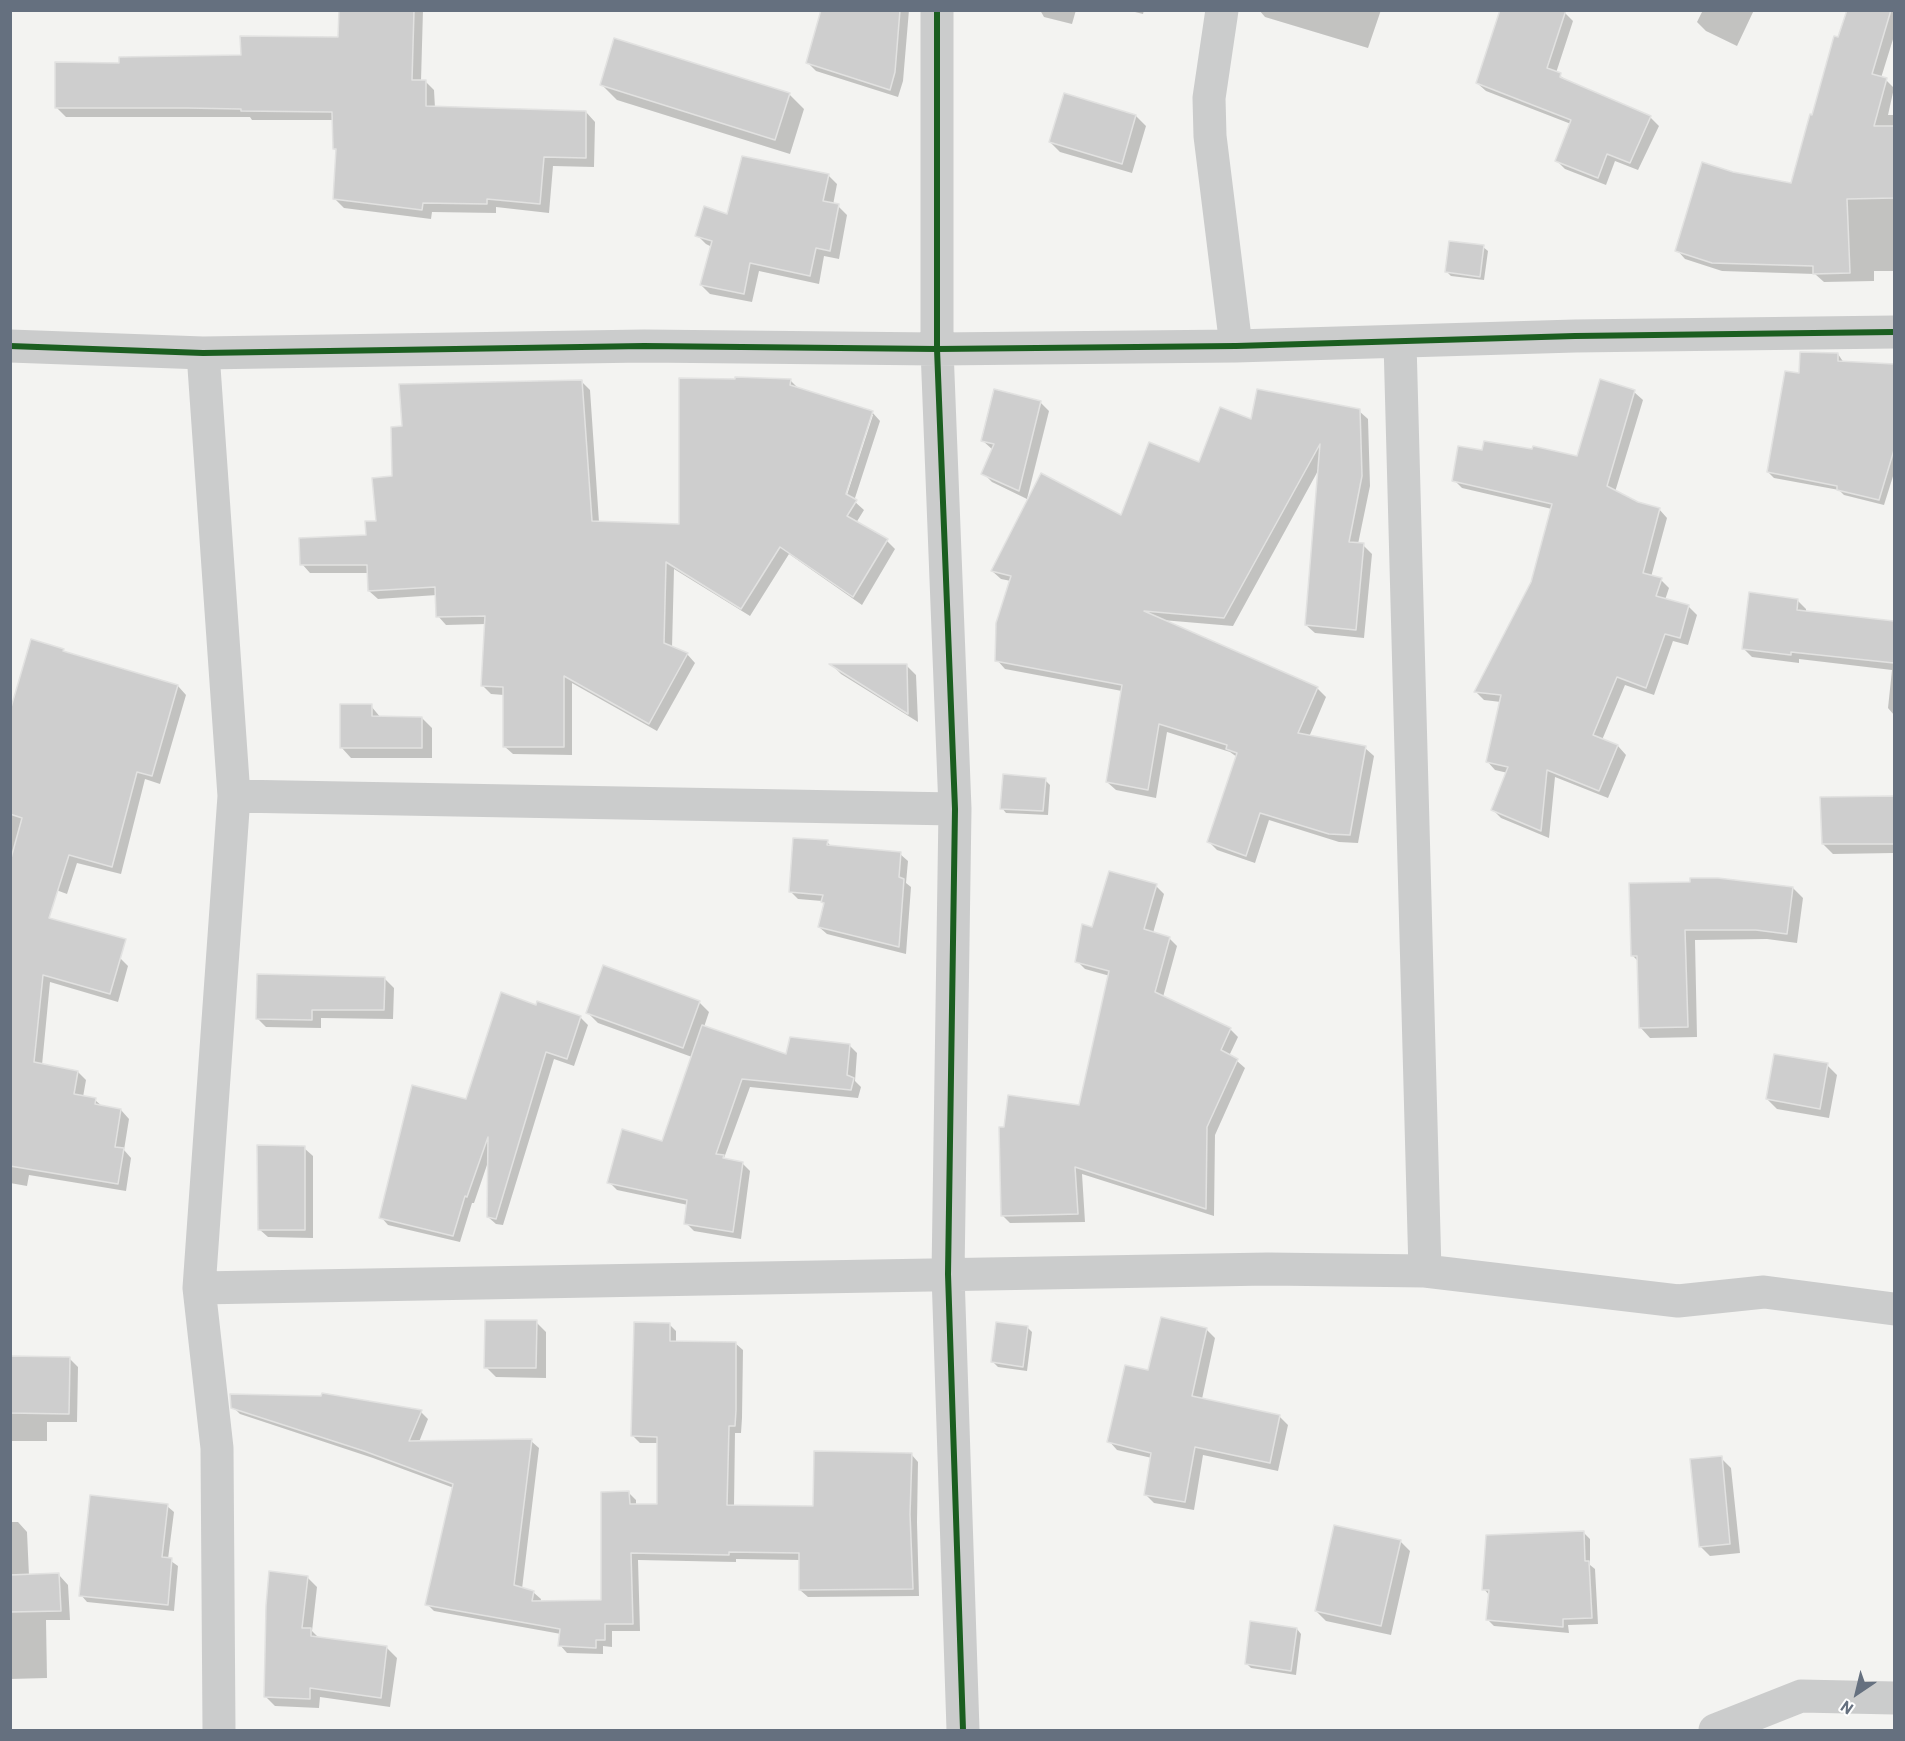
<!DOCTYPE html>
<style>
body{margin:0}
#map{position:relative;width:1905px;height:1741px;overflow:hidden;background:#f3f3f1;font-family:Barlow,sans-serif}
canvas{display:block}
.frame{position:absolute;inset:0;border:12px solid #65707f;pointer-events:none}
.north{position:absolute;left:1827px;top:1663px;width:60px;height:60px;-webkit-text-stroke:4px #fff;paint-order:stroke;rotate:215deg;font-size:16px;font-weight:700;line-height:24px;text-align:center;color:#65707f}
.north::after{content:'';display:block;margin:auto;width:21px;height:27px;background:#65707f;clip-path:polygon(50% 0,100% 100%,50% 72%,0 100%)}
</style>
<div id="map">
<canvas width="1905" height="1741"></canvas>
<div class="frame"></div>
<div class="north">N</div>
</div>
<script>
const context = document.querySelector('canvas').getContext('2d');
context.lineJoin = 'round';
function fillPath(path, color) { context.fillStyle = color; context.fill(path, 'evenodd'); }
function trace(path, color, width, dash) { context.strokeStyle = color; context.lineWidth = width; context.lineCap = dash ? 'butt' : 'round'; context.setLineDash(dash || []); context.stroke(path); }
fillPath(new Path2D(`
 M340,10H423L421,81H425L434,90L435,108L586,112L595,122L594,167L553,166L549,213L496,207V213L432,212L431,219L344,208L335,199L337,151L334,149V120H252L250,117H66L57,108L121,64L242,56L340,38Z
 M823,10H909L903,81L898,97L816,71L808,63Z
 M1040,10H1076L1072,24L1044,17Z
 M1127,10H1144L1143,14Z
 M1259,10H1381L1368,48L1265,17Z
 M1703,10H1754L1737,46L1706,31L1697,22Z
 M1848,10H1894V36L1881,78L1886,80L1894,88L1888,115H1894V271H1874V281L1824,282L1815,274L1722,271L1685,259L1677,250L1733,173L1792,185Z
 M1565,13L1573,21L1556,73L1569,82L1650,117L1659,126L1638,170L1615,161L1606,185L1565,169L1556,160L1571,124L1486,91L1477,83Z
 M602,85L789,94L804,109L790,154L617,100Z
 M1065,95L1136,116L1146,126L1132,173L1060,152L1050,142Z
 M828,175L837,184L833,205L838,206L847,215L839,259L824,256L819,284L759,271L752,302L710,294L701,285L712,247L706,244L697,235L728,216Z
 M1483,247L1488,251L1484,280L1451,276L1446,271Z
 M1838,354L1844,363L1894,366V473L1884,505L1844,495L1839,490L1774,478L1768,472L1801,375Z
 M581,381L590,390L599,522L680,525L791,381L800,390L872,412L880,421L854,501L864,510L856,523L887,541L895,549L862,605L789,554L750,616L674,569L672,648L687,654L695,663L657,731L572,683V755L513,754L504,746V695L491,694L483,686L486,624L446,625L438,616L437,595L378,599L369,591V573H310L302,564L367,536L378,522L394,477L404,428ZM870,415H873L845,501L842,500Z
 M1634,392L1643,400L1615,492L1637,503L1659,509L1667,518L1651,577L1661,580L1669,588L1665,600L1689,607L1697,615L1688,645L1673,641L1654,695L1625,685L1602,740L1618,746L1626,755L1608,798L1555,777L1549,838L1501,818L1493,810L1508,773L1495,770L1487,761L1501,702L1484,700L1476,692L1532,582L1552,509L1462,488L1454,480L1578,458Z
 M1040,402L1049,411L1027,499L992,482L983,473L993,450L983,441Z
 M1359,411L1368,419L1370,486L1358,544L1363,545L1372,554L1364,638L1315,633L1306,625L1319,469L1233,626L1162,620L1318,689L1326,697L1309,737L1365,748L1374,756L1358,843L1339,842L1269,820L1255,863L1217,850L1209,842L1237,757L1230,752L1167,732L1156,798L1116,790L1107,782L1122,691L1005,669L997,660L1011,581L1001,579L992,571L1121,518L1200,464L1253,421Z
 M1798,601L1806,609V613L1891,622L1894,625V715L1888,708L1892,670L1799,659V663L1752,657L1743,648Z
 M63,650L67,654L178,686L186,695L160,784L145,779L121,874L77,863L67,894L10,873V717Z
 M906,665L916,675L918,722L841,674L833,666Z
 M371,706L381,718H422L432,728V758H351L341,747Z
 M1045,780L1050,785L1048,815L1006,813L1002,808Z
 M1822,798H1894V853L1833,854L1823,844Z
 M827,842L832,847L900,854L908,861L906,883L911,887L906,954L827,934L819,927L825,904L822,901L798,899L790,891Z
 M1692,883L1793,888L1803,898L1797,943L1767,939L1695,940L1697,1037L1650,1038L1640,1027L1639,962L1632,955Z
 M1156,886L1164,894L1153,933L1169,938L1177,946L1163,997L1230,1029L1238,1037L1229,1056L1237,1061L1245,1068L1215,1135L1214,1216L1082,1174L1085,1222L1010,1223L1002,1215L1080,1107L1110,976L1085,969L1077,961L1093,929Z
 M10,927L120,958L128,966L118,1002L50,982L42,1065L78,1072L86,1080L83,1097L95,1100L103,1107L121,1110L129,1119L124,1150L131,1158L126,1191L29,1175L27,1186L10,1183Z
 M385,979L394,988L393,1019L321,1018V1028L266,1027L257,1018Z
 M699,1002L709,1012L704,1027L787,1056L849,1045L857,1053L855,1081L861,1087L858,1098L750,1087L724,1158L727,1160L742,1163L750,1171L741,1239L694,1231L686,1223L688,1205L617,1190L609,1182L662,1142L692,1057L598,1023L588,1013Z
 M538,1003L581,1018L588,1025L574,1066L554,1059L503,1225L496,1224L488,1217V1162L474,1203H472L460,1242L388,1225L381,1217Z
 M1827,1065L1837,1075L1829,1118L1777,1109L1767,1099Z
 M304,1148L313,1156V1238L268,1237L259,1229Z
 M536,1322L546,1332V1378L496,1377L486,1367Z
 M669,1324L676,1331V1342L735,1343L743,1350L742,1418L741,1433H735L734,1506L814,1508L911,1454L918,1462L917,1522L919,1596L808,1597L800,1590V1560L736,1559V1562L638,1560L640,1631H612V1647L603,1646V1654L567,1653L560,1645L561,1634L434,1611L427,1604L454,1488L373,1458L240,1414L233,1407L421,1412L428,1419L419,1442L531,1441L539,1448L522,1589L533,1592L541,1599L540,1603L602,1601L629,1493L636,1500V1505H659V1443H640L633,1436Z
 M1027,1327L1032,1332L1027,1371L998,1367L993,1362Z
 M1206,1329L1215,1338L1202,1399L1279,1416L1288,1425L1278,1471L1203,1455L1194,1510L1154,1503L1146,1495L1152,1458L1117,1450L1109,1441L1149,1372Z
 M10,1358H69L78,1367L77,1422H47V1441H10Z
 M1721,1458L1731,1468L1740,1553L1710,1556L1700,1546Z
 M167,1506L174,1512L168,1559L178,1566L174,1611L87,1602L81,1595Z
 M10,1522H18L27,1532L29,1576L59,1575L68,1585L70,1620H46L47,1678L10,1679Z
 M1583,1532L1590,1539V1565L1595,1569L1598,1624L1568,1625L1569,1633L1494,1626L1487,1619L1490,1596L1484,1589Z
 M1400,1541L1410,1551L1391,1635L1326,1621L1316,1611Z
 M307,1577L317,1587L312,1631L319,1638L387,1648L397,1658L390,1707L320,1697L319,1708L275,1706L265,1696Z
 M1297,1629L1301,1634L1296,1675L1251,1668L1247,1664Z`), '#0003');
const building = new Path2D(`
 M339,10H414L412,80H426V106L586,111V158L544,157L540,204L487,199V204L423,203L422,210L333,199L336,149H333L332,112L241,111V109L187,108H55V62L119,63V57L241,55L240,36L338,37Z
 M821,10H900L895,72L890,90L806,63Z
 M1500,10H1566L1547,68L1561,73L1560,77L1651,116L1630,163L1607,154L1598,178L1555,161L1571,120L1476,83Z
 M1847,10H1891L1872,74L1887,78L1874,126H1894V198L1847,199L1850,273L1813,274V266L1712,263L1675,251L1702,162L1733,172L1791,183L1810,114L1812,115L1834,36L1838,37Z
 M614,38L790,93L775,140L600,85Z
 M1064,93L1136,115L1122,164L1049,142Z
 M742,156L829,174L823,201L839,204L830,251L816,248L810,276L750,263L744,294L700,285L712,241L695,236L704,206L727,214Z
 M1449,241L1484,245L1480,277L1445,272Z
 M1800,352L1838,353V361L1894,364V450L1879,500L1837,490V486L1767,472L1785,371L1799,373Z
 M735,377L791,379L790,385L873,411L846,494L857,500L847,516L888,539L853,597L780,547L741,609L666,562L664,643L688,653L649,724L564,676V747H503V687L481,686L485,616L436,617L435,587L368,591L367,565H300L299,538L366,535L365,521H376L372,478L392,476L391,427L402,426L399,384L582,380L592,521L679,524V378L735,379Z
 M1600,379L1635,390L1607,486L1638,502L1660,508L1643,573L1662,578L1656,596L1689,605L1680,638L1665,634L1646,688L1617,677L1593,735L1618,745L1599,791L1547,770L1541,831L1491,810L1508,767L1486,762L1501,695L1474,692L1531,582L1552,504L1452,481L1458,446L1482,450L1484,441L1532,449L1533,446L1577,456Z
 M994,389L1041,401L1019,491L981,474L994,444L981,441Z
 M1257,389L1360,409L1362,476L1349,542L1364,543L1356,630L1305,625L1320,444L1224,618L1144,611L1318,687L1298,733L1366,746L1350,835L1329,834L1260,813L1246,856L1207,842L1237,753L1226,749L1227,745L1159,724L1148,790L1106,782L1122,685L995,661L996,623L1011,576L991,571L1041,473L1121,515L1149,442L1199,462L1220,407L1251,419Z
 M1749,592L1798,599L1797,610L1894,621V663L1791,652V655L1742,649Z
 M31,639L64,649L63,651L178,685L152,776L137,772L112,867L69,855L49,918L126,939L110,994L43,975L34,1062L78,1071L74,1094L96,1098L95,1104L121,1109L115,1147L124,1148L118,1184L10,1166V862L22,818L10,814V711Z
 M829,664H907L908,714Z
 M340,704H372V716L422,717V748H340Z
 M1003,774L1046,778L1043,811L1000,809Z
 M1894,796V844H1822L1820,797Z
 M793,838L828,840L827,845L901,852L899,877L904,879L899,947L818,927L824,903L821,902L823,895L789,892Z
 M1109,871L1157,884L1144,929L1170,937L1155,992L1231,1028L1221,1050L1238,1059L1207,1127L1206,1209L1075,1167L1078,1214L1001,1216L999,1127H1004L1008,1095L1079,1105L1109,971L1075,962L1082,924L1092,927Z
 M1690,878H1718L1793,887L1787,934L1756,930H1685L1688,1027L1639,1028L1637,956H1631L1629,883L1690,882Z
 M603,965L700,1001L683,1048L586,1013Z
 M257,974L385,977L384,1010H312V1020L256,1019Z
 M501,992L536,1005L537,1001L581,1016L567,1059L546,1052L496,1219L487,1217L488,1137L467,1197L465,1196L453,1236L379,1218L412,1085L466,1099Z
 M702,1025L786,1054L790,1037L850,1044L847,1075L854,1078L851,1090L742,1079L716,1154L724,1155L723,1158L743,1162L733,1232L684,1224L687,1200L607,1183L622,1129L662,1141Z
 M1774,1054L1828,1063L1820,1109L1766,1099Z
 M257,1145L305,1146V1230H258Z
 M1161,1317L1207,1328L1192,1396L1280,1415L1270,1463L1195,1447L1185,1502L1144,1495L1151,1453L1107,1442L1125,1365L1148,1370Z
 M485,1320H537L536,1368H484Z
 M634,1322L670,1323V1341L736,1342V1410L735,1426H729L727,1505L813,1506L814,1451L912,1453L910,1514L913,1589L799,1590V1553L729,1552V1555L631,1553L633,1624H605V1640H596V1648L558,1646L560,1629L425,1605L453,1484L364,1451L231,1408L230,1394L321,1396L322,1393L422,1410L409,1441L532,1439L514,1585L534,1591L532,1601L601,1600V1492L629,1491L630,1504H657V1437L631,1436Z
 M996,1322L1028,1326L1023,1367L991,1362Z
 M10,1356L70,1357L69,1414L10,1413Z
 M1722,1456L1730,1544L1699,1547L1690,1459Z
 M90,1495L168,1504L162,1557L172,1558L168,1605L79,1596Z
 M1334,1525L1401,1540L1381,1626L1315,1611Z
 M1584,1531L1585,1561H1589L1592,1618L1563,1619V1627L1486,1620L1489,1590H1482L1486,1535Z
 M269,1571L308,1576L302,1628H311V1636L387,1646L381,1698L310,1688V1699L264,1697L266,1606Z
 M59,1573L61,1611L10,1612V1575Z
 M1250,1621L1297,1628L1291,1671L1245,1664Z`);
fillPath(building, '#cecece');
trace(building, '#e2e2e1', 1.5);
trace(new Path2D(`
 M937,10V349L955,809L948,1274L963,1730
 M1222,10L1209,98L1210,136L1236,346
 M1400,342L1425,1271
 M10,346L203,353L644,346L937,349L1236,346L1575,336L1894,332
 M203,353L234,796L199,1288L217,1448L219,1730
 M234,796L955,809
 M199,1288L1268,1269L1425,1271L1678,1301L1764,1292L1894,1309
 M1715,1730L1801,1696L1894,1698`), '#cbcccc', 33);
trace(new Path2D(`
 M937,10V349L955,809L948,1274L963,1730
 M10,346L203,353L644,346L937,349L1236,346L1575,336L1894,332`), '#1b5e20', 6);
</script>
